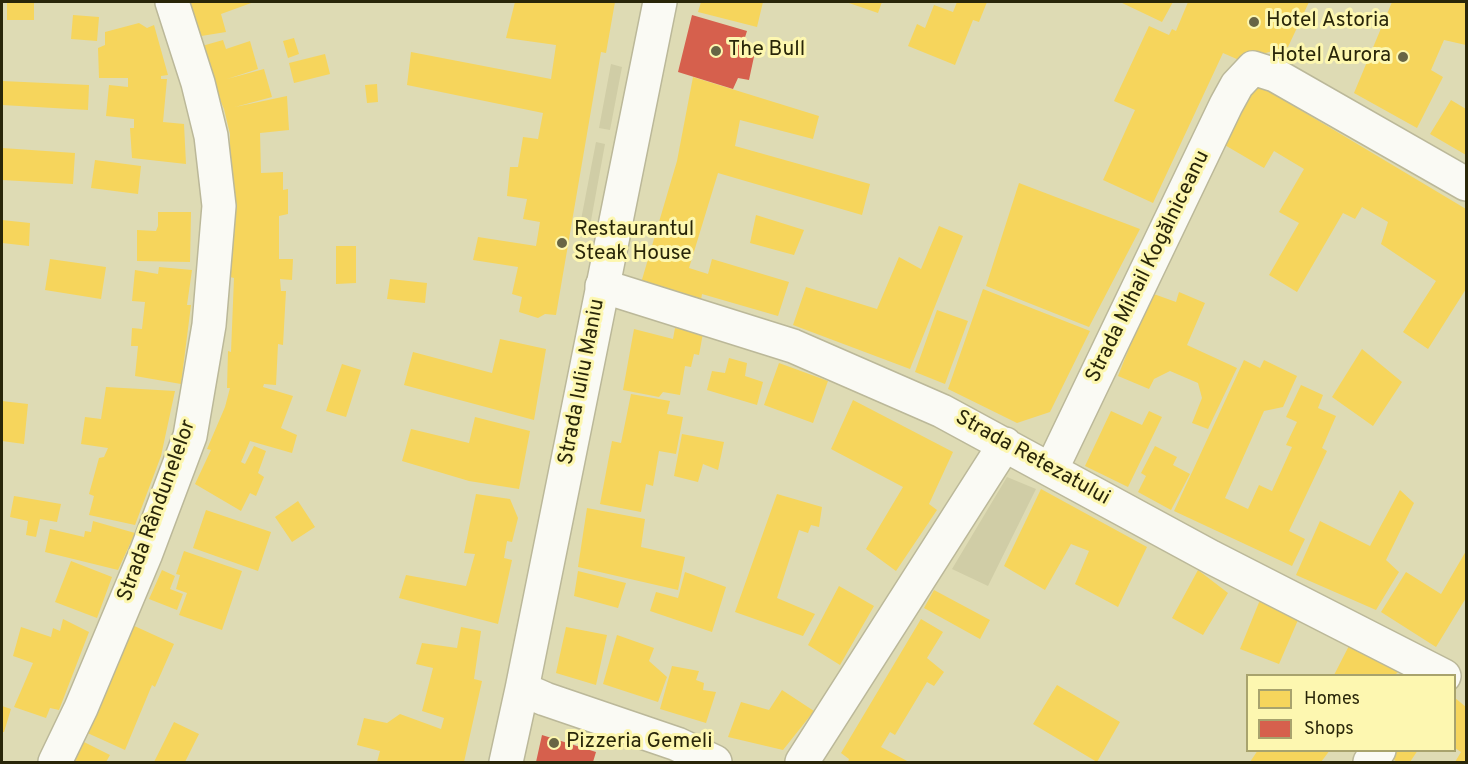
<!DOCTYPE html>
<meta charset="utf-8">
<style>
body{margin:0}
#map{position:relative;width:1468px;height:764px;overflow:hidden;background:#dedbb4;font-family:Overpass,sans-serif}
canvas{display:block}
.frame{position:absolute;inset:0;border:3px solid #292609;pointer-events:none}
.legend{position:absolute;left:1246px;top:674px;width:210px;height:78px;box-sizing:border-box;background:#fdf7b0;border:2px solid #a8a36d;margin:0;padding:8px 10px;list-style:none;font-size:18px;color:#292609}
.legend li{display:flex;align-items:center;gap:12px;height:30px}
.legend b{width:30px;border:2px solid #a8a36d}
</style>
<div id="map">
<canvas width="1468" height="764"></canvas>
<div class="frame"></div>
<ul class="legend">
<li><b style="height:16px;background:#f6d55c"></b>Homes</li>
<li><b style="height:16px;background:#d6604d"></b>Shops</li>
</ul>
</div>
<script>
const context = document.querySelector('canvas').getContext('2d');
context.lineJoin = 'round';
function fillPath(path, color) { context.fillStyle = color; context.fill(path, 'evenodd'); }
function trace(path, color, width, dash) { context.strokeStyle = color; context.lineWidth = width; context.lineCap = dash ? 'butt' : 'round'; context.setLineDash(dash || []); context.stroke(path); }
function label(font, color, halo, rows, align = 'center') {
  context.font = font + ' Overpass,sans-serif'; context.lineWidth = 6; context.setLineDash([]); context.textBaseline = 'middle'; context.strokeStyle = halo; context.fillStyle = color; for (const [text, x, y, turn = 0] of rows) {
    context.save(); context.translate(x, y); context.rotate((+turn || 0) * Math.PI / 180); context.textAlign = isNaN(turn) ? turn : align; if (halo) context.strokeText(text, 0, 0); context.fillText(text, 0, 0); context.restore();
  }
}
fillPath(new Path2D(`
 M611,64L622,67L610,130L599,128Z
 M596,142L605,144L590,226L580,225Z
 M1007,477L1036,489L988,586L952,569Z`), '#d0cda6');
fillPath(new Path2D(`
 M7,2H34V20H7Z
 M185,2H254L221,14L226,32L195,37Z
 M515,2H615L606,53L601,52L556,315L545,314L538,318L519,312L522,297L512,294L518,267L473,260L478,237L536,246L540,222L523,219L527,199L507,196L510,167H518L523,137L538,139L543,113L407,85L411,52L551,79L556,45L506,38Z
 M701,2H763L757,27L698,12Z
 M846,2H882L878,13Z
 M957,2H987L979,22L973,20L955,65L908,46L917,24L925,28L934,5L953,12Z
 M1120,2H1173L1162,22Z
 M1188,2H1309L1288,47L1239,60L1223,53L1153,203L1103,180L1135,110L1114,101L1149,26L1169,35L1172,29L1176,31Z
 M1392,2H1466V45L1444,40L1431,70L1443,77L1417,128L1354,93Z
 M73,15L99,17L97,41L71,39Z
 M139,23L147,28L154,25L168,75L161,76V79H167L163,122L184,124L186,164L132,158L130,128H134V119L106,116L109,85L128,87V78H99L98,48L105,45V32Z
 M294,38L299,54L288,58L283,41Z
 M223,40L226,49L250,41L258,69L227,79L264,69L272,97L235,107L287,96L289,130L260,133L261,173L283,172V190L288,189V214L279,216V259H293L292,280L280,279L281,291H286L283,345L278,344L276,385L264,384L263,387L293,396L281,428L297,435L292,453L250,441L241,462L245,464L254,446L266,451L258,473L264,477L256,496L250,493L241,511L195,484L211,450L207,449L225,407L230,388H227L228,351L231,352L234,278L230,277V134L224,109L213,83L202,46Z
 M325,54L330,74L294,83L289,63Z
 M693,77L819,116L813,139L740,120L735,146L870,184L862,215L718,173L689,268L708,274L712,259L789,282L778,316L702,294L701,300L641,283L677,161Z
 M2,81L89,85L88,110L2,105Z
 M377,84L378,102L367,103L365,85Z
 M1257,84L1466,209V289L1428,349L1403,332L1436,281L1381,244L1388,222L1362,207L1355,219L1343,213L1297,292L1269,275L1299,223L1279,212L1304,169L1274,151L1264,168L1223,144Z
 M1451,100L1466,109V155L1430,134Z
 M2,148L75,153L73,184L2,180Z
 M95,160L141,166L138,194L91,188Z
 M1019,183L1140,229L1089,327L986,286Z
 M158,212H191L190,262L137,261V230L156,231L158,226Z
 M756,215L804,230L794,255L750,243Z
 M2,220L30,223L29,246L2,243Z
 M939,226L963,236L910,369L793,325L806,287L877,309L899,257L921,269Z
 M336,246H356V283L336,284Z
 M50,259L106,267L101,299L45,290Z
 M159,267L192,270L187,305H191L181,384L135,376L138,346H131L132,328L142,329L145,302L132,301L135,270L158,274Z
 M390,279L427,283L425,303L387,299Z
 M983,289L1090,331L1050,412L1017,423L948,389Z
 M1179,292L1205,303L1187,345L1237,368L1208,429L1192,423L1202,398L1198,383L1170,371L1154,379L1149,389L1118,376L1151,293L1176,302Z
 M937,310L968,321L945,384L915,372Z
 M675,328L703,333L699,355L694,354L691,367L685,366L680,395L663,392L659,397L623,390L634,329L673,339Z
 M500,339L546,349L534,420L404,385L413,352L492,373Z
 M1362,349L1402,382L1373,426L1332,397Z
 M729,358L747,363L745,376L763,382L757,405L707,390L712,371L725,373Z
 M1244,360L1260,368L1264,360L1297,376L1283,407L1264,411L1225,498L1248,509L1259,485L1272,491L1292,447L1286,445L1297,422L1286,417L1301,385L1323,395L1318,408L1336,416L1322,448L1327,451L1289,531L1305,539L1292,566L1174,511Z
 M779,363L828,381L813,423L764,405Z
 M342,364L361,370L346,417L326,411Z
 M106,387L175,391L161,456L135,525L89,515L94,496L89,494L99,458L104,457L108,448L81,444L85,417L101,419Z
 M631,394L670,401L667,414L683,417L676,454L659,451L653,486L646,484L641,512L600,504L612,441L621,443Z
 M853,400L953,452L929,504L937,510L896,571L866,549L903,487L831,449Z
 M2,401L28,404L24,444L2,441Z
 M1111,411L1142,425L1149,411L1162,417L1128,487L1085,466Z
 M475,417L530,431L519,489L469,481L402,461L411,429L469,443Z
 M682,434L724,442L718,470L703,464L698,482L674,476Z
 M1155,446L1177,457L1173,465L1190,474L1171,510L1138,492L1146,476L1141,473Z
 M1041,489L1147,547L1118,607L1075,584L1089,551L1071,544L1045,590L1004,566Z
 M1400,490L1414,503L1386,560L1399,572L1376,610L1296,575L1320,521L1370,546Z
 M476,494L510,499L518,518L512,542L507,541L504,558L512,560L498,624L399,598L406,575L466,586L475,554L464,553Z
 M777,494L822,507L819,527L811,525L808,533L799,530L777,598L815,614L803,636L735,612Z
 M14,496L61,504L57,522L40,519L36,537L26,535L28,521L10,517Z
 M298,501L315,527L292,542L275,517Z
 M587,508L645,519L641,547L685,557L678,590L578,567Z
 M206,510L271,532L258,571L193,548Z
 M93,521L135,533L118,570L45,552L50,529L84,537L85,531L91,532Z
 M184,551L242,571L222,630L179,615L187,593L176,589L180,575L176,574Z
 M1466,551V598L1436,647L1381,612L1406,572L1441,594Z
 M71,561L112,577L97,618L55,602Z
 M162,570L175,576L170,589L183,594L177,610L149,599Z
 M1198,570L1228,593L1203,635L1172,618Z
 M578,571L626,583L618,608L574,596Z
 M685,572L726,587L712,632L650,611L656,592L678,598Z
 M839,586L874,606L840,665L808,645Z
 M934,590L990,620L980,639L924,608Z
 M1260,600L1298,620L1279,664L1240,649Z
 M63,619L89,632L59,710L50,708L46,718L14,707L33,663L13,656L21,627L51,637L53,628L60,631Z
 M921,619L943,632L927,658L944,672L934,686L927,682L895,735L890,732L881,747L909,762H848L849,759L841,753Z
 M130,624L174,644L155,687L152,685L125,750L83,731Z
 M461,627L481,631L474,679L482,681L464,762H377L380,751L357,745L364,718L387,723L400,714L441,729L444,718L422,711L433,668L416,664L422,643L457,648Z
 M566,627L607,635L596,685L556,673Z
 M617,635L654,648L649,661L667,677L658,702L603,684Z
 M1352,640L1396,663L1398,672L1395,675H1334Z
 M672,666L699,671L696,680L704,683L703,690L716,692L706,723L660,709Z
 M1057,685L1120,722L1097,762L1033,724Z
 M782,690L814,711L783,750L728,737L741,702L769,710Z
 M1455,698L1466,707V762H1455L1461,752L1455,748Z
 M2,706L11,709L4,732H2Z
 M174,722L199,734L185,762H154Z
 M76,738L110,755L106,762H65Z
 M1258,750H1330L1321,762H1250Z
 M1389,750H1418L1410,762H1397L1387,754Z`), '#f6d55c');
fillPath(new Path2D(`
 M692,15L747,31L741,50L755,52L749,80L738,78L733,89L678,72Z
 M542,735L596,752L593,762H536Z`), '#d6604d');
const minor = new Path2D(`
 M602,286L793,346L942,411L1211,557L1444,676
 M1051,470L1226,105L1237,85L1253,68L1275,75L1466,184
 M55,762L81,708L146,553L190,436L209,325L219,206L211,136L198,83L172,2
 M802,762L1005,444
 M1370,762L1379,750`);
const major = new Path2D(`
 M522,689L545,699L677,744L715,762
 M506,762L522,689L660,2`);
trace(minor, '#bbb899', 36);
trace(major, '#bbb899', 36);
trace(minor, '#fafaf4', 33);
trace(major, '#fafaf4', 33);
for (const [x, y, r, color] of [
 [1254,22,6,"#686545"],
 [716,51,6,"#686545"],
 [1403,57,6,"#686545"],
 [562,243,6,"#686545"],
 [554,743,6,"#686545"]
]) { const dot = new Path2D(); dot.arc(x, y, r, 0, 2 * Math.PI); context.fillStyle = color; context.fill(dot); trace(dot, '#fdf7b0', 2); }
label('21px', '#292609', '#fdf7b0', [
 ["Hotel Astoria",1266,22],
 ["The Bull",728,51],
 ["Hotel Aurora",1391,57,"right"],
 ["Restaurantul",574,231],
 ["Steak House",574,255],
 ["Pizzeria Gemeli",566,743]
], 'left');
label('21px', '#292609', '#fdf7b0', [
 ["Strada Mihail Kogălniceanu",1149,267,-64],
 ["Strada Iuliu Maniu",583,382,-79],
 ["Strada Retezatului",1032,459,29],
 ["Strada Rândunelelor",158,511,-70]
]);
</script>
